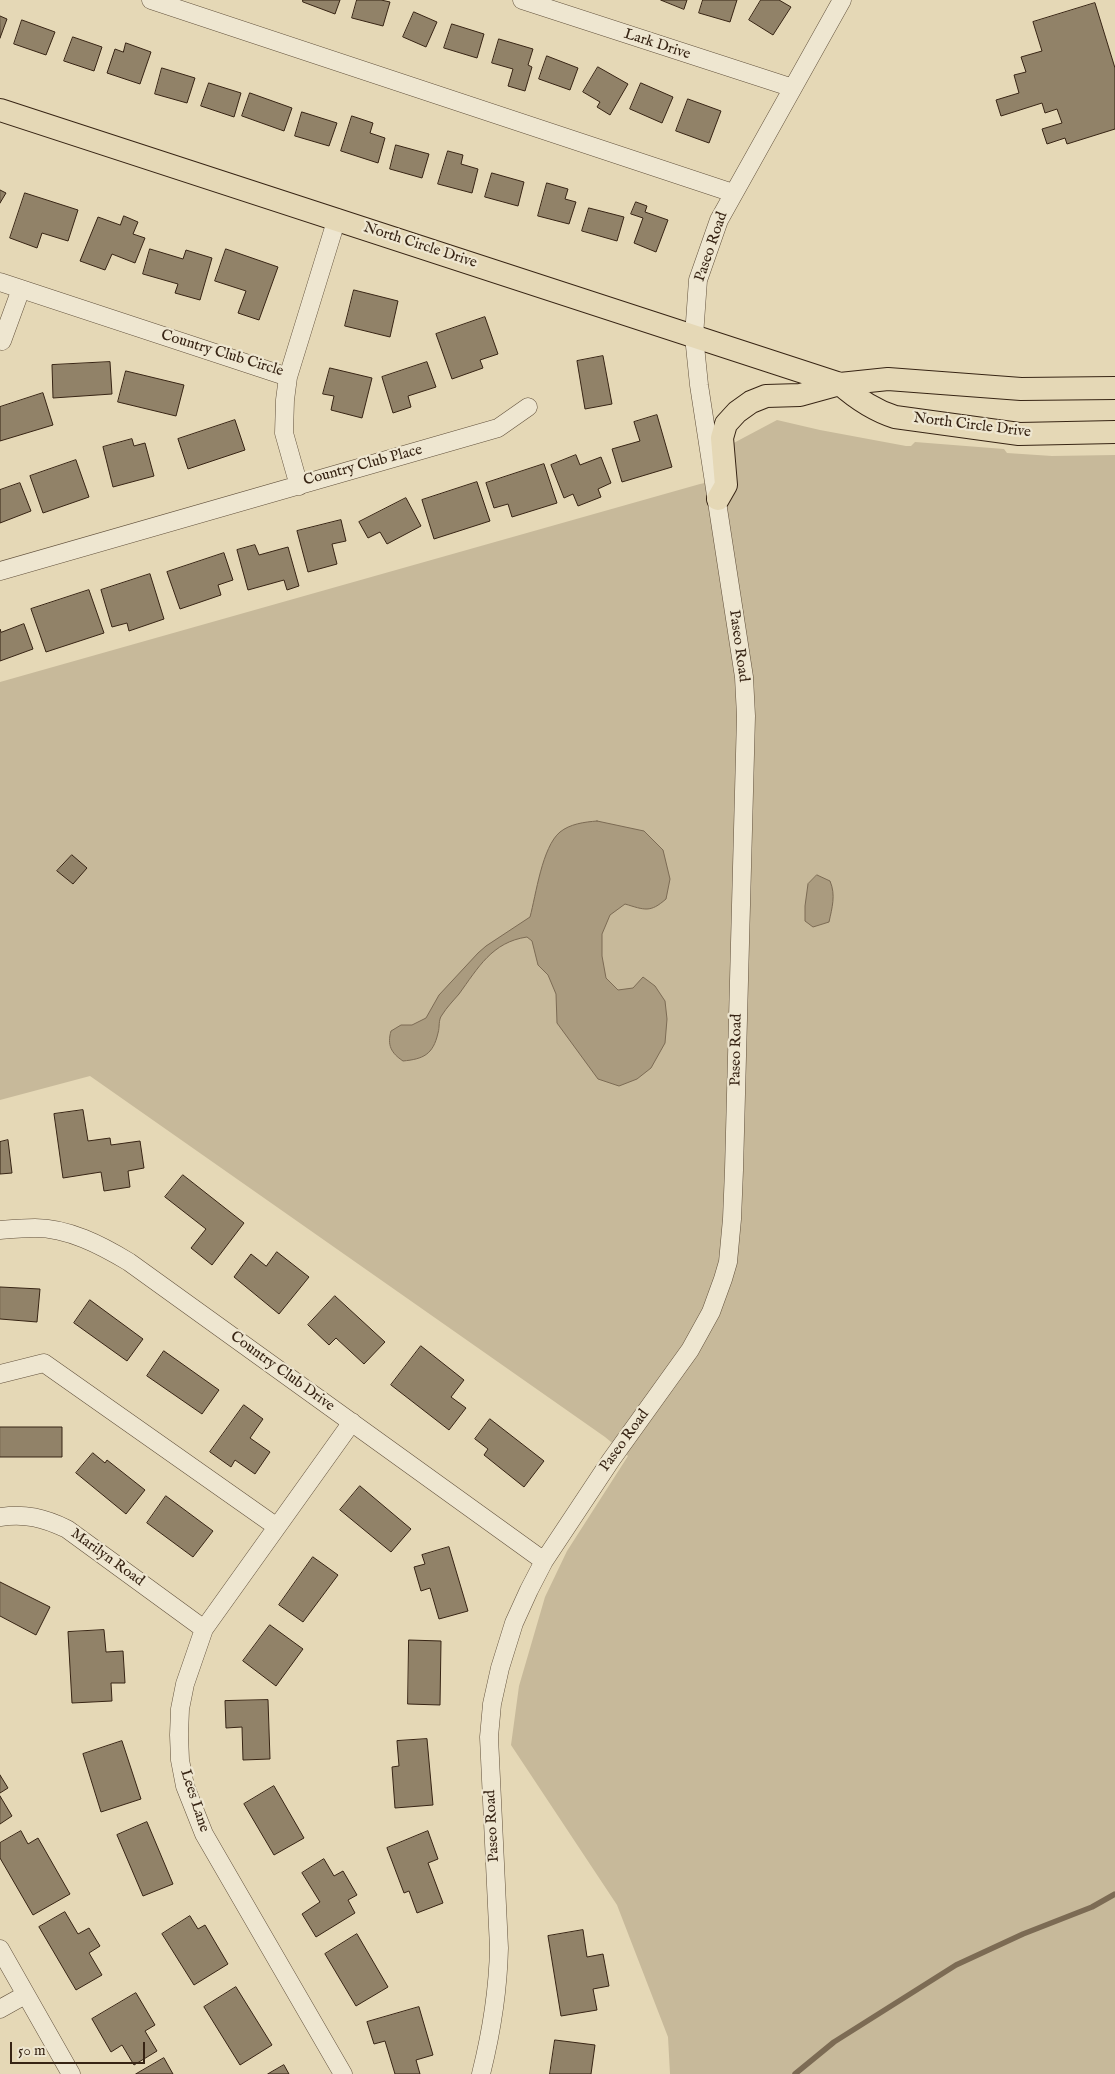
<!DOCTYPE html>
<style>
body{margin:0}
#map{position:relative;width:1115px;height:2074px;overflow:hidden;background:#e5d8b6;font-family:"IM FELL English",serif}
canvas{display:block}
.scale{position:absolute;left:10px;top:2042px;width:135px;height:22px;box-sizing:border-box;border:2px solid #372414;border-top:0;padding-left:6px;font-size:15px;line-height:18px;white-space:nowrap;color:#372414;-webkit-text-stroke:4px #eee6d0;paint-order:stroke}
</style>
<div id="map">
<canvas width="1115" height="2074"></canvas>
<div class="scale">50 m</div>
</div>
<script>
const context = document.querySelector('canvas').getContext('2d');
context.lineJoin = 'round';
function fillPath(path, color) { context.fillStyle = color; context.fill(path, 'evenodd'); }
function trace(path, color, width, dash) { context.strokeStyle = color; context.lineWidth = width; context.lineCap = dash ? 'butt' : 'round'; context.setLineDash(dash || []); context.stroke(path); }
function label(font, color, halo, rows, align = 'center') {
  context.font = font + ' "IM FELL English",serif'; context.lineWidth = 4.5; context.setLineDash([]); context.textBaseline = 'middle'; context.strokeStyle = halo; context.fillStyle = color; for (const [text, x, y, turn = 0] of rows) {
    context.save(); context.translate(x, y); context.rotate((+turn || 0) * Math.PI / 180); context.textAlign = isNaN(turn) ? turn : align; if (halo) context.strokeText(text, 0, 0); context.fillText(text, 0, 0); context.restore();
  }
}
fillPath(new Path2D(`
 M777,420L820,430L906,446H911L915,442L1004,449L1007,453L1052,456L1115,455V2074H670L668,2037L617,1905L511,1745L519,1686L545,1597L567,1551L628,1456L605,1437L90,1076L0,1100V682L700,484L730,478L728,446Z`), '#c7b99a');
const water = new Path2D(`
 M597,821L644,831L663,850L670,879L666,899C650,913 645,910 625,904L610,915L602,934V956L606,978L618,990L633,988L643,977L655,986L665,1001L667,1019L665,1043L651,1068L637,1079L619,1086L598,1079L557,1023L556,994L548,975L538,965L532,941L527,937C492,942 478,968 459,994C453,1001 447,1007 442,1015C438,1020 440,1027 438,1033C433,1055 423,1059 403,1061C391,1053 387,1045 391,1031L401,1025H412L426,1018L439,995L478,953L486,946L530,917C536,895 542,847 560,832C570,824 584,822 597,821Z
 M817,875L830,881C836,895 832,908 829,922L813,927L805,921V906L808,884Z`);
fillPath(water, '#aa9b7f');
trace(water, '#7c6b54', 1);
trace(new Path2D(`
 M795,2074L834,2042L956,1965L1023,1934L1092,1907L1115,1894`), '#7c6b54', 5.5);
const building = new Path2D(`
 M303,0H340L335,14L303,2Z
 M357,0H381L390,2L383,26L352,18Z
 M661,0H687L684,9Z
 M703,0H737L730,22L699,13Z
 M761,0H779L791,7L773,35L749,20Z
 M1095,3L1115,68V129L1067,144L1065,138L1047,144L1042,129L1062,123L1057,109L1045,113L1042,103L1001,116L996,100L1019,93L1014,75L1026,72L1021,57L1042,51L1033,22Z
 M414,12L437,22L426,47L403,37Z
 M0,16L7,19L0,38Z
 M22,20L55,32L46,55L14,44Z
 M452,24L484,34L477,58L444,48Z
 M73,37L102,47L94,71L64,61Z
 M499,39L533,49L528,65L532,67L525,91L508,86L513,69L492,63Z
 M126,43L151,52L140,84L107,73L115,49L123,52Z
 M547,56L578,68L570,90L539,79Z
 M598,67L628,84L610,115L597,107L600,102L583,92Z
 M162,68L195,78L187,103L155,94Z
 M209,83L241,93L234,117L201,106Z
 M641,83L673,97L662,123L630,109Z
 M250,93L292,108L284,131L242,116Z
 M688,99L721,111L709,143L676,131Z
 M302,112L337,123L329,146L295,136Z
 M352,116L373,123L370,133L385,138L378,163L341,151Z
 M396,145L429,154L422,178L390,169Z
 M448,151L463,155L461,164L478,169L472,193L438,184Z
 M492,173L524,182L518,206L485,197Z
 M547,183L568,189L565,199L576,202L569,224L538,216Z
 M0,190L6,193L0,203Z
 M25,193L78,210L68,241L42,233L37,248L10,238Z
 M636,202L647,206L645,212L668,220L656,252L634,243L643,218L631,214Z
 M589,208L624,217L617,241L582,231Z
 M124,216L138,222L133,234L145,238L135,263L112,254L105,270L80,261L98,217L120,225Z
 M150,249L183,259L186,250L212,258L200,300L175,293L178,284L143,274Z
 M226,249L278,267L259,320L238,313L246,291L215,281Z
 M354,290L398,301L390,337L345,326Z
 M485,317L498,354L480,360L483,368L452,379L436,334Z
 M603,356L612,404L585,409L577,361Z
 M110,362L112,394L53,398L52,365Z
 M427,362L436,387L408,396L411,407L393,413L382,377Z
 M330,368L372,378L362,418L331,410L334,396L323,394Z
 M126,371L184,385L176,416L118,402Z
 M43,393L53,425L0,441V407Z
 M657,415L672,467L622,482L612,449L640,441L634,422Z
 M235,420L245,450L188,469L178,439Z
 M132,439L134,446L145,443L154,476L113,487L103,447Z
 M576,455L580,465L601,457L611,483L598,489L601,497L578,506L573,494L564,498L551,465Z
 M76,460L89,497L43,513L30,476Z
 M544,464L557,503L512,517L508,504L494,508L486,483Z
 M477,482L490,521L434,539L422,500Z
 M20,483L31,511L0,523V490Z
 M406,498L421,526L387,544L380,532L368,538L359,522Z
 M341,520L346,541L332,544L337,564L308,572L297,531Z
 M255,545L259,555L288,547L299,586L287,590L284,580L248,590L237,550Z
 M224,553L233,580L218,585L221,595L180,609L167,572Z
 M150,574L164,619L129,631L127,623L112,627L101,590Z
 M89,590L104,633L46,652L31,609Z
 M24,624L33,649L0,661V629L1,632Z
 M72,855L87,868L73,884L57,871Z
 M83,1110L88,1141L110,1138L111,1145L140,1141L144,1168L128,1171L130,1187L104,1191L101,1172L63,1178L54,1114Z
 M8,1140L12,1173L0,1174V1142Z
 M183,1175L244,1223L212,1265L191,1248L206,1229L165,1197Z
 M277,1252L309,1277L279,1314L234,1277L251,1254L266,1266Z
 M0,1287L40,1289L37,1322L0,1319Z
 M335,1296L385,1342L364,1364L336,1338L329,1345L308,1325Z
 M90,1300L143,1339L127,1361L74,1323Z
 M421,1346L464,1380L451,1397L466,1408L449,1430L391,1385Z
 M164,1351L219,1390L202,1414L147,1376Z
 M244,1405L263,1419L250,1438L270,1452L255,1474L235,1460L231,1467L210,1452Z
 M490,1419L544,1461L524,1487L484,1455L488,1449L475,1439Z
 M0,1427H62V1457H0Z
 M93,1453L105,1463L107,1460L145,1490L126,1514L76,1473Z
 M360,1486L411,1529L391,1552L340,1510Z
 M166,1496L213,1531L193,1557L147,1523Z
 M449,1547L468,1611L439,1619L430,1588L421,1591L414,1567L425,1564L422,1555Z
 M313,1557L338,1575L303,1622L279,1605Z
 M0,1582L50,1607L36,1635L0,1616Z
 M270,1625L303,1649L276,1686L243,1661Z
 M104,1630L106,1652L123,1651L125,1683H111L112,1701L72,1703L68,1632Z
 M409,1640L441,1641L440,1705L408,1704Z
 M268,1700L270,1759L243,1760L242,1727L226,1728L225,1701Z
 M427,1739L433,1805L395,1808L392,1767L399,1766L397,1741Z
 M122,1741L141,1799L101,1812L83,1754Z
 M0,1775L8,1788L0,1793Z
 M274,1786L304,1838L274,1855L244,1804Z
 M0,1796L12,1816L0,1824Z
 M147,1822L173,1884L143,1896L117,1835Z
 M21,1831L28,1844L38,1838L70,1894L33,1915L0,1858V1843Z
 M428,1831L438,1859L428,1863L443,1903L417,1913L409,1891L404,1893L387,1848Z
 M324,1859L334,1876L343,1871L357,1895L348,1900L355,1913L316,1937L302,1914L320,1902L302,1873Z
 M65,1912L78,1934L89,1928L100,1946L89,1953L102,1975L76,1990L39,1927Z
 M190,1916L198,1929L205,1925L228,1964L194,1985L162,1934Z
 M583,1930L587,1957L603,1954L609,1986L593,1989L597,2010L561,2016L548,1936Z
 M357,1934L388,1987L356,2006L325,1954Z
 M236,1987L272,2045L240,2065L204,2007Z
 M136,1993L155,2025L145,2031L157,2051L134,2065L122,2045L111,2052L92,2019Z
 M419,2007L433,2055L416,2060L420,2074H395L385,2041L374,2044L367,2022Z
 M555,2040L595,2045L591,2074H550Z
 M164,2058L173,2074H136Z
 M284,2065L289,2074H268Z`);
fillPath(building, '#918268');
trace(building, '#372414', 1);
const minor = new Path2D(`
 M151,0L733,193
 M522,0L793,88
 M0,282L288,377
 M2,341L21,289
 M299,486L284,433L285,400L288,377L337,218
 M0,571L498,428L528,407
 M0,1230C12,1229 23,1228 35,1228C68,1228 101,1245 129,1262L544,1561
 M0,1374L44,1363L277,1527
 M0,1517C25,1513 44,1518 67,1529L204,1629
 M0,1949L71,2074
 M0,2009L25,1995
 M343,2074L204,1834L185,1786L180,1760L179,1735L180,1709L185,1684L204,1629L352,1422
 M481,2074C492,2030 498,1993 499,1948L489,1737L492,1704L500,1668L514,1623L529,1590L544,1561L611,1460L690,1350L711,1312L723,1279L728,1262L732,1219L734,1170L746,716L744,677L699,385L694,336L698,280L719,220L842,0`);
const major = new Path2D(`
 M0,110L840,384C857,399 873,410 895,417L1019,434L1115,432
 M718,499L726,485L722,438L726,424L737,412L751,402L766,396L800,395L840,384L888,379L1021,389L1115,388`);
trace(minor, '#62513c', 19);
trace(major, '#372414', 24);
trace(minor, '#eee6d0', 18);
trace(major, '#e5d8b6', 22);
label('15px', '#372414', '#eee6d0', [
 ["Lark Drive",657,45,18],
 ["North Circle Drive",420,246,18],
 ["Paseo Road",712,247,-71],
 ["Country Club Circle",222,354,17],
 ["North Circle Drive",972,426,7],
 ["Country Club Place",363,466,-15],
 ["Paseo Road",738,646,82],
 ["Paseo Road",737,1050,-89],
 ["Country Club Drive",282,1372,36],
 ["Paseo Road",625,1441,-54],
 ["Marilyn Road",107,1558,36],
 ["Lees Lane",194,1801,72],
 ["Paseo Road",493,1826,-93]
]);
</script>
